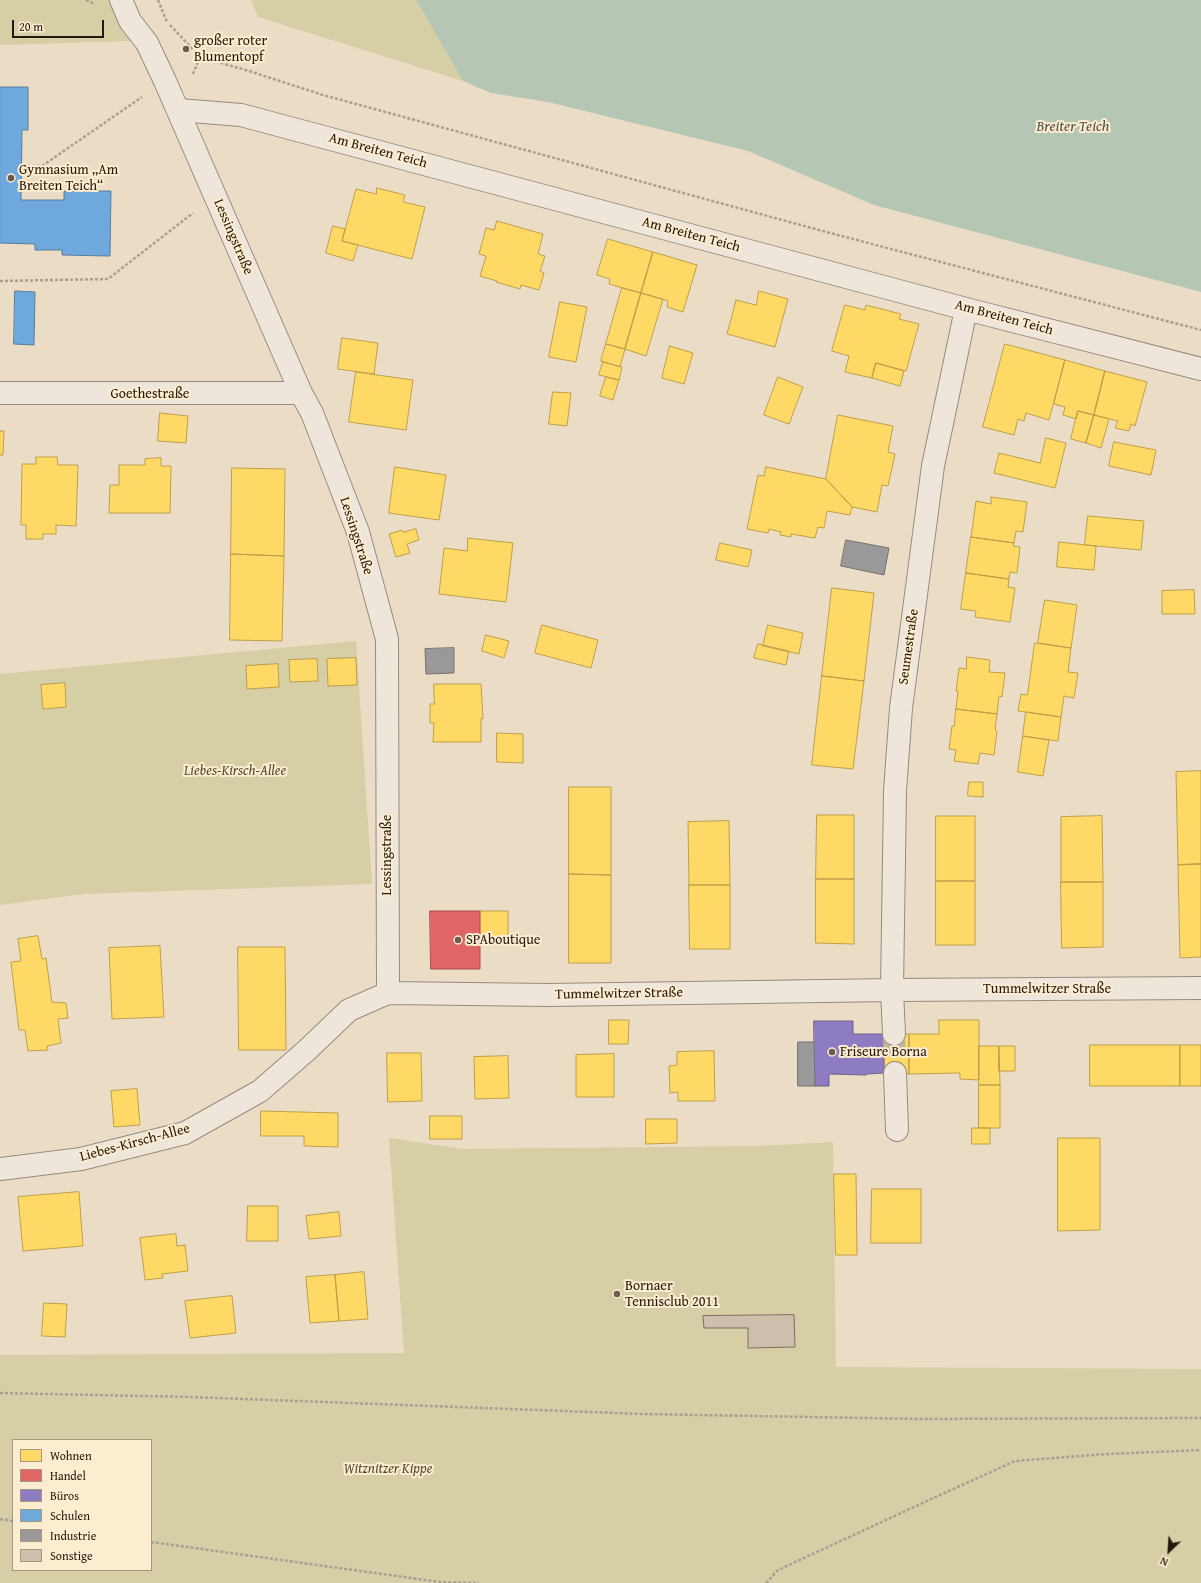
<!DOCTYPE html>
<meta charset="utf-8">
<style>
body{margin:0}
#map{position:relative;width:1201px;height:1583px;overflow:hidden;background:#ebddc5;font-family:"Gentium Book Plus",serif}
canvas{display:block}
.legend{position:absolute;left:12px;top:1439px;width:140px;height:132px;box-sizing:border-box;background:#fcecd0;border:1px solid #a69781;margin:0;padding:5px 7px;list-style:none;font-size:12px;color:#24180b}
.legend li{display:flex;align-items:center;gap:8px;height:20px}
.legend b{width:20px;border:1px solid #a69781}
.north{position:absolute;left:1149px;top:1531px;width:40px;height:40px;-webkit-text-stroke:3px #fcecd0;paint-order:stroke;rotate:205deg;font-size:11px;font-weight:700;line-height:16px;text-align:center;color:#24180b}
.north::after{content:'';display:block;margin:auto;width:14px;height:18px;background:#24180b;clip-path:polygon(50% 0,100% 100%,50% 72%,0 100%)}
.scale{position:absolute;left:12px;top:20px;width:92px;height:18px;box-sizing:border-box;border:2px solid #24180b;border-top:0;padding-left:5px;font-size:12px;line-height:14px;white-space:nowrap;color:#24180b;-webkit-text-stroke:3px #fcecd0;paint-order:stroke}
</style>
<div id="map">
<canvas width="1201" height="1583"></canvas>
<ul class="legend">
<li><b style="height:11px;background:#ffd966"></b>Wohnen</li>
<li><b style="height:11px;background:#e06666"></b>Handel</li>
<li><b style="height:11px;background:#8e7cc3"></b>Büros</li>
<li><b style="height:11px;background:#6fa8dc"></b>Schulen</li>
<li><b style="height:11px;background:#999"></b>Industrie</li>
<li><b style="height:11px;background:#cfbeab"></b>Sonstige</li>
</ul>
<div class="north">N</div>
<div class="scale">20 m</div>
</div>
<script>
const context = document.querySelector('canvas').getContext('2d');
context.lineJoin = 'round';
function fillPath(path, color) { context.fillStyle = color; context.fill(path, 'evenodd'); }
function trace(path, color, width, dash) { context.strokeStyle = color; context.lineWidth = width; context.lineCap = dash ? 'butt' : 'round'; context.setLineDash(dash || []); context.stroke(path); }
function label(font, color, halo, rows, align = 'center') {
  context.font = font + ' "Gentium Book Plus",serif'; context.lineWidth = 4; context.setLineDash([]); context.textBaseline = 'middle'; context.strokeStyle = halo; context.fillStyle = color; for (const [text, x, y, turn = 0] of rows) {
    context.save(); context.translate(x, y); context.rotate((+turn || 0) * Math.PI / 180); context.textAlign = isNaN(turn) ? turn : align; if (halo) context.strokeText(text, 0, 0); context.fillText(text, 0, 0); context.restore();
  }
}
fillPath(new Path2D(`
 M0,0H115L132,41L0,45Z
 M251,0H416L463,81L258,17Z
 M356,641L372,884L84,894L0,905V674Z
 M389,1138L463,1149L759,1146L833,1142L836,1367L1201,1369V1583H0V1355L404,1353ZM13,1440H151V1570H13Z`), '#d6cea5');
fillPath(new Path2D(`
 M416,0H1201V292L874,205L748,151L548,102L491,93L463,81Z`), '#b5c7b4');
const homes = new Path2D(`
 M377,188L405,195L403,202L425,207L412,259L342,241L356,189L376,194Z
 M497,221L543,234L538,254L545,256L540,271L544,273L539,290L521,285L520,289L496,282L497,281L480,276L486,256L479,254L486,228L494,230Z
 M333,226L345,229L342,241L358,245L353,261L326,253Z
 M608,239L653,252L641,293L609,284L610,279L597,275Z
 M653,252L697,265L683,312L667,307L668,301L641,293Z
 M622,288L641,293L625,349L606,344Z
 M759,291L788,299L775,347L727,334L736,300L756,305Z
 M641,293L663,299L646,356L625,349Z
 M560,302L587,307L576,362L549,357Z
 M845,305L865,310L866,305L901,314L899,319L919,324L906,371L876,363L872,378L845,372L849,356L832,351Z
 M342,338L378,343L374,374L338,369Z
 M606,344L625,349L620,367L601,361Z
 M1005,344L1065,360L1049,420L1026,413L1024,421L1018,419L1014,435L983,427Z
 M670,346L693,353L684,384L662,378Z
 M1065,360L1105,371L1094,415L1078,411L1076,419L1063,415L1065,407L1054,404Z
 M603,362L622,367L619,380L599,375Z
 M876,363L904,371L900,386L872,378Z
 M1105,371L1147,382L1135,426L1131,424L1129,431L1115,428L1118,421L1094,415Z
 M356,372L413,380L406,430L349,422Z
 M606,377L619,380L613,400L600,396Z
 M778,377L803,387L789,424L764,415Z
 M553,392L571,393L567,426L549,424Z
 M1078,411L1094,415L1086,443L1071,439Z
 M160,413L188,416L186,443L158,441Z
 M838,415L893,426L888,452L895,454L888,486L882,485L877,512L852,507L826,479Z
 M1094,415L1109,419L1101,448L1086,443Z
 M0,431H4L3,455H0Z
 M1046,438L1066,443L1055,488L994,473L999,453L1040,463Z
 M1114,442L1156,450L1151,475L1109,466Z
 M36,457H57L58,465H78L76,526L56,525V534H43V539H26V525H21L22,464H36Z
 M161,458V466H171L170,513H109L110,485H119V465H145V459Z
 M395,467L446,475L439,520L389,513Z
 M766,467L826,479L852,507L850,515L827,511L824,528L818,527L815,538L791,534V537L780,535L781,532L769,529L768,533L747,529L758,475L764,476Z
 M232,468L285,469L284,556L231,554Z
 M991,497L1027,502L1023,532L1016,531L1014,543L971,537L976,501L991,504Z
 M1088,516L1144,521L1141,550L1085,545Z
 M416,529L419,540L407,544L410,553L396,557L389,534L402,530L403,532Z
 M971,537L1014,543L1013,546L1020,547L1017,573L1010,572L1009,579L966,573Z
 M468,538L513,543L506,602L439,594L444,548L467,551Z
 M1059,542L1096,546L1094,570L1057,567Z
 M720,543L752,550L748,567L716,560Z
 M231,554L284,556L282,641L230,640Z
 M966,573L1009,579L1008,587L1015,588L1010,622L975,617L976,611L961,609Z
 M832,588L874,593L864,681L822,676Z
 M1194,590L1195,614H1162V591Z
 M1045,600L1077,605L1071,648L1038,643Z
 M542,625L598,640L591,668L535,653Z
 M768,625L803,633L799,654L763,646Z
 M486,635L509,641L504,658L482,651Z
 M1035,643L1071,648L1068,672L1078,673L1074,698L1064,696L1061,717L1018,711L1021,694L1027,695Z
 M758,644L789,651L786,665L754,658Z
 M967,657L990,660L989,672L1005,673L1002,697L999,696L997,714L956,709L958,691H956L959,668L966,669Z
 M356,658L357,685L328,686L327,659Z
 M317,659L318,681L290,682L289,660Z
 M278,664L279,687L247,689L246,666Z
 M822,676L864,681L853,769L812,765Z
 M65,683L66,707L43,709L41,685Z
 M434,684H481L483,719L481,718V742H433L434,723H430V704H434Z
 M956,709L997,714L995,730L997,731L994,755L980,753L978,764L954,761L956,750L949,749L952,726H954Z
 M1026,712L1061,717L1058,741L1023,736Z
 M497,733L523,734V763L497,762Z
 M1023,736L1049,740L1043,776L1018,772Z
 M1201,771V864L1178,865L1176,772Z
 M969,782H983V797L968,796Z
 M569,787H611V875L569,874Z
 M817,815H854V879H816Z
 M936,816H975V881H936Z
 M1102,816L1103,882H1061V817Z
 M729,821L730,885H689L688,822Z
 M1201,864V957L1180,958L1178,865Z
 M569,874L611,875V963H569Z
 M816,879H854V944L816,943Z
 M936,881H975V945H936Z
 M1061,882H1103V947L1062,948Z
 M689,885H730V949H690Z
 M480,911H508V943H480Z
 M38,936L42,959L46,958L52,1002L66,1003L68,1018L58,1019L61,1043L47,1046L48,1050L28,1051L25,1030H19L11,962L21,961L18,939Z
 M160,946L164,1017L112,1019L109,948Z
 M238,947H285L286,1050H239Z
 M609,1020H629L628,1044H609Z
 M939,1020H979V1080L960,1079V1073L909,1074V1034H939Z
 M884,1034H909V1074L884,1073Z
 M1090,1045H1180V1086H1090Z
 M1180,1045H1201V1086H1180Z
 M979,1046H999L1000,1085H979Z
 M999,1046H1015V1071H999Z
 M714,1051L715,1101H678V1092L670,1093L669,1066L677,1065V1052Z
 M387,1053H421L422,1101L388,1102Z
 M614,1054V1097H576V1055Z
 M508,1056L509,1098L475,1099L474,1057Z
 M979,1085H1000V1128H979Z
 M137,1089L140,1125L114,1127L111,1091Z
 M261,1111L338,1113V1147L304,1146V1136H261Z
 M430,1116H462V1139H430Z
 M646,1119H677V1143L646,1144Z
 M972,1128H990V1144H972Z
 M1058,1138H1100V1230L1058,1231Z
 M834,1174H856L857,1255H836Z
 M872,1189H921V1243H871Z
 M79,1192L83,1246L23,1251L18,1197Z
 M248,1206H278V1241H247Z
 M339,1212L341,1236L309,1239L306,1216Z
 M176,1234L177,1246L185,1245L188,1271L162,1274L163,1278L145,1280L140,1238Z
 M364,1272L368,1319L339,1321L335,1275Z
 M335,1275L339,1321L310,1323L306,1277Z
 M232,1296L236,1333L190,1338L185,1301Z
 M44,1303L67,1304L65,1337L42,1336Z`);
fillPath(homes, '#ffd966');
trace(homes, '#bd9f4b', 1);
const shops = new Path2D(`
 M430,911H480V969H431Z`);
fillPath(shops, '#e06666');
trace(shops, '#a84f4b', 1);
const offices = new Path2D(`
 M814,1021H853V1034H884V1073L867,1074L866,1075L829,1074V1086H815Z`);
fillPath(offices, '#8e7cc3');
trace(offices, '#6e5e8c', 1);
const schools = new Path2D(`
 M0,87H28V130H22L21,200H64V191H111L110,256L62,255V250H35V244L0,243Z
 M15,291L35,292L34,345L14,344Z`);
fillPath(schools, '#6fa8dc');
trace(schools, '#587d9d', 1);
const industry = new Path2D(`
 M846,540L889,548L884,575L841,566Z
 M454,648V673L426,674L425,649Z
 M798,1042H814L815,1086H798Z`);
fillPath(industry, '#999');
trace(industry, '#76726e', 1);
const building = new Path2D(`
 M794,1315L795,1347L748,1348V1328H704L703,1316Z`);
fillPath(building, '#cfbeab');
trace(building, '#797163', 1);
trace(new Path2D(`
 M894,1034L895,1073`), '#c3b6a0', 22, [22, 11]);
const minor = new Path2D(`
 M121,0L130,21L147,43L165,81L301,393L312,413L358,532L387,639L388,993
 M179,110L241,115L966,309L1201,369
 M0,393H301
 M894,1034L892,990L895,791L901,708L933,466L966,309
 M895,1073L897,1130
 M0,1169L81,1159L185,1133L260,1091L306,1051L349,1010L388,993L549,995L892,990L1201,988`);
trace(minor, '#958c7d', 24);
trace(new Path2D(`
 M86,0L95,4
 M158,0L167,22
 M170,25L200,57L249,71L323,95L830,233L1201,330
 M193,74L200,57
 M22,166H42L142,97
 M0,281L108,279L193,213
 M0,1393L191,1397L643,1414L922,1419L1201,1418
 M0,1519L13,1521
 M151,1542L440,1582L479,1583
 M766,1583L778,1570L940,1495L1015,1461L1107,1454L1201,1450`), '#a6a095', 2.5, [3, 2]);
trace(minor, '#eee6da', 22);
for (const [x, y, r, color] of [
 [186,49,4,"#6a5d4c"],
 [11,178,4,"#6a5d4c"],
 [458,940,4,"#6a5d4c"],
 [832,1052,4,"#6a5d4c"],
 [617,1294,4,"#6a5d4c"]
]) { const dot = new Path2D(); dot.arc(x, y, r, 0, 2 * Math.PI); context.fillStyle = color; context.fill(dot); trace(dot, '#fcecd0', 1.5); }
label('14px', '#24180b', '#fcecd0', [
 ["großer roter",194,41],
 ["Blumentopf",194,57],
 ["Gymnasium „Am",19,170],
 ["Breiten Teich“",19,186],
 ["SPAboutique",466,940],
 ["Friseure Borna",840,1052],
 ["Bornaer",625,1286],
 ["Tennisclub 2011",625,1302]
], 'left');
label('14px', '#24180b', '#fcecd0', [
 ["Am Breiten Teich",378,151,15],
 ["Am Breiten Teich",691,235,15],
 ["Lessingstraße",233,237,67],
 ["Am Breiten Teich",1004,318,15],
 ["Goethestraße",150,394],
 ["Lessingstraße",356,536,72],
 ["Seumestraße",909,647,-82],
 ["Lessingstraße",387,855,-90],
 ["Tummelwitzer Straße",1047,989],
 ["Tummelwitzer Straße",619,994,-1],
 ["Liebes-Kirsch-Allee",135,1143,-15]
]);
label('italic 14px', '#544b31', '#fcecd0', [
 ["Liebes-Kirsch-Allee",235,771],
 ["Witznitzer Kippe",388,1469]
]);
label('italic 15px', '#4f5244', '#fcecd0', [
 ["Breiter Teich",1073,127]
]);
</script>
